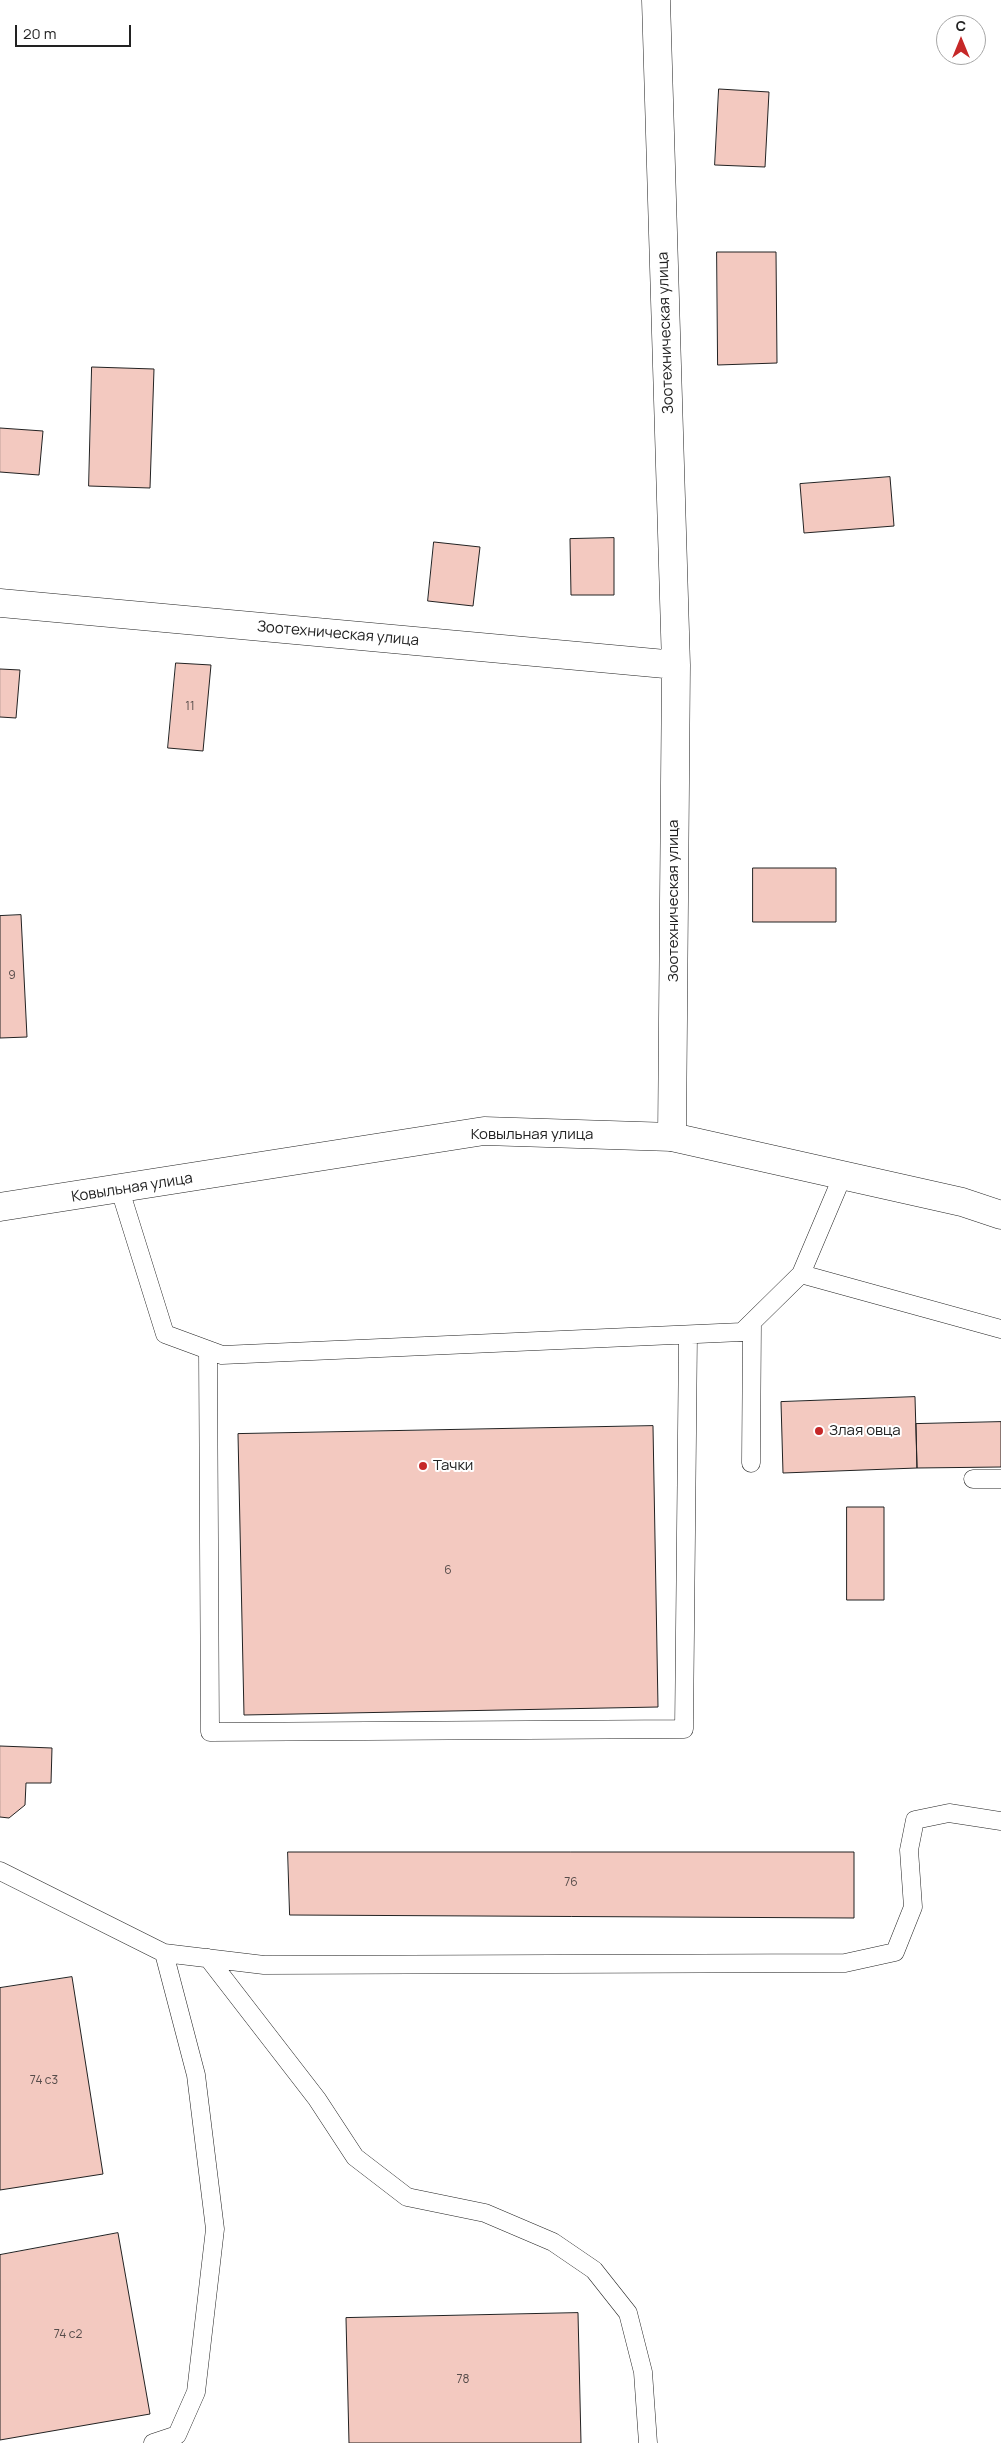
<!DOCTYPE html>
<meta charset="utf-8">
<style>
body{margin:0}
#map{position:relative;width:1001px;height:2443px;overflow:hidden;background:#fff;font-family:Manrope,sans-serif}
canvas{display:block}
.north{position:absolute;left:936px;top:15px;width:50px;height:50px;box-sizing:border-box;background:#fff;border:1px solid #a7a7a7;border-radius:50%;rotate:0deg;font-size:14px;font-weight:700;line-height:20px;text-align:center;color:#222}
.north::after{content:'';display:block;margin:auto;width:18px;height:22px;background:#c62828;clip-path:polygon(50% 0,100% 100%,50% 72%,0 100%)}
.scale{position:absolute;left:15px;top:25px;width:116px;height:22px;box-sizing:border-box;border:2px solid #222;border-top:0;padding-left:6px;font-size:15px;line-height:18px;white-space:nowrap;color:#222;-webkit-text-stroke:4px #fff;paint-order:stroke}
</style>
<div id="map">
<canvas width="1001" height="2443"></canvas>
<div class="north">С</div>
<div class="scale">20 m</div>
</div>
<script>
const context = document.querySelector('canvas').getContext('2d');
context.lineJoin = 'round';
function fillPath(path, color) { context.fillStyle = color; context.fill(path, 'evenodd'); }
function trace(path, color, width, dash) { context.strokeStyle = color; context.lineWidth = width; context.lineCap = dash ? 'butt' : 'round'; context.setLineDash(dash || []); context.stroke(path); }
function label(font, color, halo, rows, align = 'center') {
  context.font = font + ' Manrope,sans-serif'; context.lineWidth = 4; context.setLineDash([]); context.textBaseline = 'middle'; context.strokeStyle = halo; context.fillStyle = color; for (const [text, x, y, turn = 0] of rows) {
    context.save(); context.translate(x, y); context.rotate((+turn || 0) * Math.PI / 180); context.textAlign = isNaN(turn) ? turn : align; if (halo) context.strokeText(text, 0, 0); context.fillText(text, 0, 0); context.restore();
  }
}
const building = new Path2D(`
 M719,89L769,92L765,167L715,165Z
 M717,252H776L777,363L718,365Z
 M92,367L154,369L150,488L89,486Z
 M0,428L43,431L39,475L0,472Z
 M890,477L894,526L804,533L800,484Z
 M614,538V595H571L570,539Z
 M434,542L480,547L473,606L428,601Z
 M176,663L211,665L203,751L168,748Z
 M0,669L20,670L16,718L0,717Z
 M753,868H836V922H753Z
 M21,915L27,1037L0,1038V916Z
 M915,1397L917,1468L783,1473L781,1402Z
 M1001,1422V1467L917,1468L916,1424Z
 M653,1426L658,1707L244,1715L238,1434Z
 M847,1507H884V1600H847Z
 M0,1746L52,1748L51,1783H26L25,1805L9,1818L0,1817Z
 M288,1852H854V1918L290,1915Z
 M72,1977L103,2174L0,2190V1988Z
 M118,2233L150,2414L0,2440V2255Z
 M578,2313L581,2443H349L346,2318Z`);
fillPath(building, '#f3c9c0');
trace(building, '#222', 1);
const lane = new Path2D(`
 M120,1190L165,1334L222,1355L742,1332L801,1274L843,1175
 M801,1274L1001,1329
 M208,1350L210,1732L684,1729L688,1335
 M751,1463L752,1322
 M973,1479H1001
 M0,1871L164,1953L264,1965L845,1963L895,1952L913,1907L909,1850L915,1820L949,1813L1001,1821
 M208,1958L317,2099L355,2157L407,2197L485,2213L553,2242L594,2270L628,2313L643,2372L648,2443
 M153,2443L177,2435L196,2392L215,2229L196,2075L164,1953`);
const street = new Path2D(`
 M656,0L676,665L672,1137
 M0,603L676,665`);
const secondary = new Path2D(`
 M0,1207L484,1131L672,1137L962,1202L1001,1215`);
trace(lane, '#222', 19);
trace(street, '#222', 29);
trace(secondary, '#222', 29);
trace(lane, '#fff', 18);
trace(street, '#fff', 28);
trace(secondary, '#fff', 28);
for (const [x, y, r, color] of [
 [819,1431,5,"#c62828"],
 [423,1466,5,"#c62828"]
]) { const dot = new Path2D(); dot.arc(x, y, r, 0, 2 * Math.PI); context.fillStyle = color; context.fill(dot); trace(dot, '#fff', 2); }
label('12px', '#564c4a', null, [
 ["11",190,707],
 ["9",12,976],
 ["6",448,1571],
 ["76",571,1883],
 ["74 с3",44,2081],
 ["74 с2",68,2335],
 ["78",463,2380]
]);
label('15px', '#222', '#fff', [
 ["Зоотехническая улица",666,333,-92],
 ["Зоотехническая улица",338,634,5],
 ["Зоотехническая улица",674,901,-90],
 ["Ковыльная улица",532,1135],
 ["Ковыльная улица",132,1188,-9]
]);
label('15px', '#222', '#fff', [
 ["Злая овца",829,1431],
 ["Тачки",433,1466]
], 'left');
</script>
